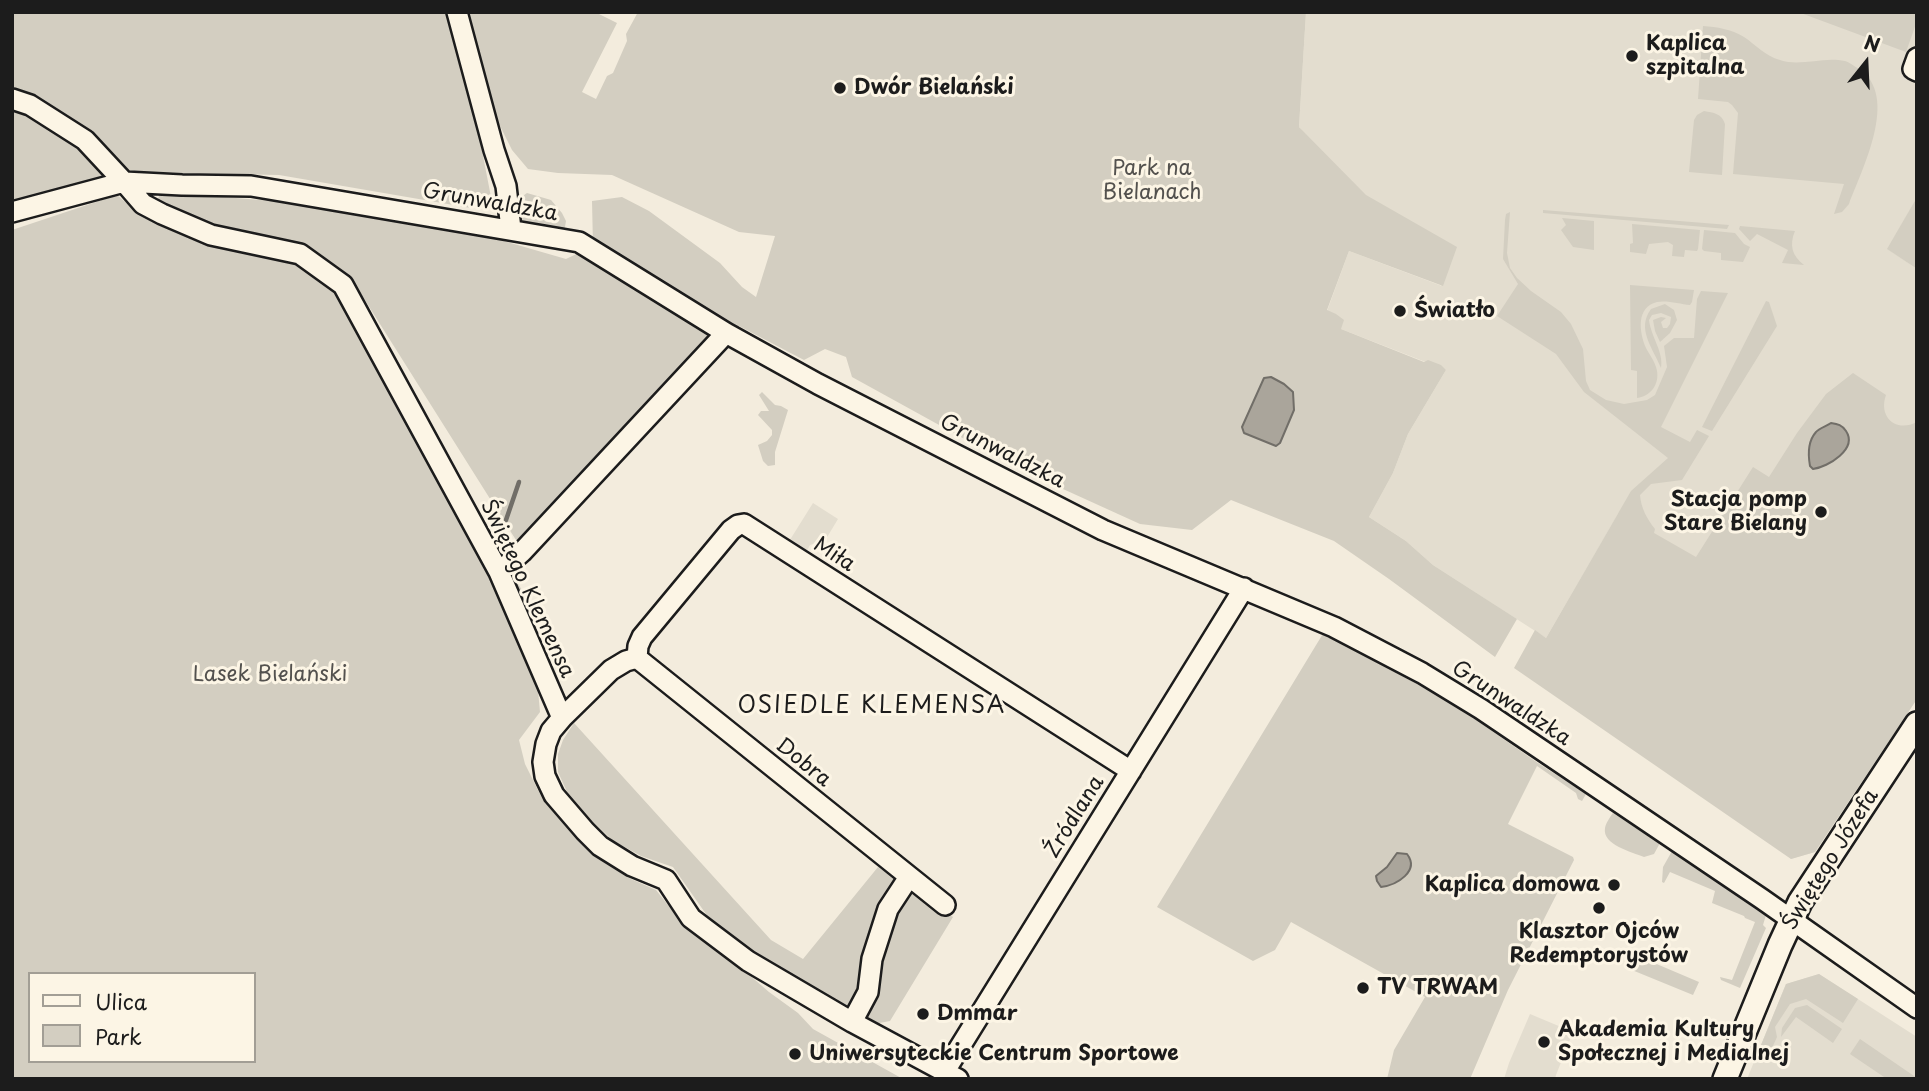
<!DOCTYPE html>
<meta charset="utf-8">
<style>
body{margin:0}
#map{position:relative;width:1929px;height:1091px;overflow:hidden;background:#f3ecdd;font-family:"Playpen Sans",sans-serif}
canvas{display:block}
.frame{position:absolute;inset:0;border:14px solid #1c1c1c;pointer-events:none}
.legend{position:absolute;left:28px;top:972px;width:228px;height:91px;box-sizing:border-box;background:#fcf5e5;border:2px solid #a29e95;margin:0;padding:9px 12px;list-style:none;font-size:21px;color:#1c1c1c}
.legend li{display:flex;align-items:center;gap:14px;height:35px}
.legend b{width:35px;border:2px solid #a29e95}
.north{position:absolute;left:1831px;top:28px;width:70px;height:70px;-webkit-text-stroke:5px #fcf5e5;paint-order:stroke;rotate:18deg;font-size:19px;font-weight:700;line-height:28px;text-align:center;color:#1c1c1c}
.north::after{content:'';display:block;margin:auto;width:24px;height:32px;background:#1c1c1c;clip-path:polygon(50% 0,100% 100%,50% 72%,0 100%)}
</style>
<div id="map">
<canvas width="1929" height="1091"></canvas>
<div class="frame"></div>
<ul class="legend">
<li><b style="height:9px;background:#fcf5e5"></b>Ulica</li>
<li><b style="height:19px;background:#d3cec1"></b>Park</li>
</ul>
<div class="north">N</div>
</div>
<script>
const context = document.querySelector('canvas').getContext('2d');
context.lineJoin = 'round';
function fillPath(path, color) { context.fillStyle = color; context.fill(path, 'evenodd'); }
function trace(path, color, width, dash) { context.strokeStyle = color; context.lineWidth = width; context.lineCap = dash ? 'butt' : 'round'; context.setLineDash(dash || []); context.stroke(path); }
function label(font, color, halo, rows, align = 'center') {
  context.font = font + ' "Playpen Sans",sans-serif'; context.lineWidth = 6; context.setLineDash([]); context.textBaseline = 'middle'; context.strokeStyle = halo; context.fillStyle = color; for (const [text, x, y, turn = 0] of rows) {
    context.save(); context.translate(x, y); context.rotate((+turn || 0) * Math.PI / 180); context.textAlign = isNaN(turn) ? turn : align; if (halo) context.strokeText(text, 0, 0); context.fillText(text, 0, 0); context.restore();
  }
}
fillPath(new Path2D(`
 M1306,12H1917V197L1888,249L1917,269V699L1815,852L1791,859L1618,514L1546,638L1433,565L1406,541L1369,517L1393,473L1408,434L1446,370L1323,322L1349,251L1442,286L1363,210L1299,127Z
 M813,503L838,519L823,544L819,542L810,545L805,554L788,543Z
 M1819,974L1917,1037V1079H1747L1786,984Z
 M1530,1014L1573,1032L1556,1075L1555,1079H1504L1509,1063Z`), '#e3ddcf');
fillPath(new Path2D(`
 M12,12H446L477,125L491,197L471,208L279,175L128,172L89,134L12,92Z
 M467,12H595L617,23L582,92L596,99L607,76L613,73L627,41L626,34L638,12H1306L1299,127L1366,195L1457,247L1443,286L1349,251L1327,310L1336,314L1344,320L1341,329L1424,362L1428,360L1441,365L1446,370L1408,434L1393,473L1369,517L1406,541L1433,565L1517,619L1495,657L1389,579L1334,541L1231,500L1192,530L1140,524L1019,469L852,377L846,357L825,349L804,360L739,326L521,548L351,278L301,244L216,227L157,201L161,192L298,203L483,235L566,259L593,246L592,201L622,197L649,211L720,263L742,287L756,297L775,236L739,232L612,175L558,173L528,169L512,150L497,120Z
 M1798,12H1917V21L1906,52Z
 M1703,26C1717,27 1731,29 1744,37C1756,45 1765,56 1780,60C1801,67 1823,56 1845,61C1849,62 1854,66 1859,69C1900,96 1862,169 1849,204L1842,212L1834,214L1844,184L1733,174L1738,113L1732,105L1728,102L1698,99Z
 M12,106C51,120 83,148 112,176L12,201Z
 M1704,111C1714,113 1721,113 1725,124L1722,175L1689,172L1694,120L1697,115Z
 M527,193L551,200L562,213L566,221L565,227L559,235C540,230 523,229 514,210L520,198Z
 M117,195L135,210L209,243L298,261L336,291L530,603L540,712L519,740L525,764L543,800L582,844L631,879L656,890L668,905L769,992L798,1013L813,1029L903,1079H12V230ZM30,974H254V1061H30Z
 M1917,197V269L1887,249Z
 M1543,210L1729,225L1727,229L1543,213Z
 M1510,212L1507,253L1510,268L1517,278L1531,291L1561,312L1571,324L1583,349L1586,381L1590,390L1606,400L1624,404L1647,400L1655,395L1667,367L1664,346L1674,338H1694L1697,299L1701,291L1728,293L1661,427L1690,442L1697,430L1709,436L1682,480L1651,484L1640,495C1641,508 1647,519 1655,529L1654,533L1696,557L1753,467L1769,477L1797,433L1826,394L1853,373L1886,395C1878,417 1896,433 1917,422V699L1815,852L1791,859L1514,668L1535,630L1546,638L1631,491L1668,458L1584,392L1556,354L1497,316L1518,284L1503,259L1505,220L1506,214Z
 M1562,218L1594,221V250L1573,247L1561,230L1566,225Z
 M1632,224L1700,230L1698,249L1697,251L1685,250L1684,257L1672,256L1673,245L1668,242L1649,244L1646,254L1630,252V244L1633,243Z
 M1740,226L1795,231C1789,245 1792,256 1804,265L1782,263L1788,250L1757,234L1750,241L1739,229Z
 M1704,230L1735,233L1744,244L1750,247L1743,262L1721,260V253L1704,251L1702,249Z
 M1630,285L1694,290L1692,302L1690,305C1680,304 1667,300 1657,302C1636,307 1639,332 1646,348C1649,354 1654,360 1656,367C1661,382 1652,396 1637,398V371L1631,370Z
 M1766,301L1769,302L1777,326L1712,431L1702,427Z
 M1665,304L1674,310L1677,320L1670,333L1660,342L1655,331L1653,320L1661,317L1666,318L1661,322L1663,328H1667L1670,324L1671,317L1661,313L1652,315L1649,320C1651,337 1664,352 1661,368C1653,348 1636,329 1651,309Z
 M762,392L775,405L781,406L788,410L775,452V465L768,466L763,461L758,445L767,441L772,435V430L758,415L761,411H769L759,395Z
 M1324,632L1456,706L1538,763L1586,794L1582,801L1578,799L1576,793L1537,766L1508,824L1573,857L1574,860L1508,990L1470,1079H1387L1394,1050L1425,997L1291,922L1275,950L1253,961L1157,907Z
 M574,723L771,940L803,959L878,867L953,917L890,1021L874,1024L778,968L713,924L673,867L641,856L612,840L586,815L568,794L558,772V754L563,740Z
 M1613,813L1660,843L1654,854L1644,857C1632,852 1602,845 1605,828C1606,823 1610,817 1613,813Z
 M1672,851L1766,915L1763,925L1766,928L1740,988L1721,980L1720,977L1732,980L1755,922L1745,918L1744,916L1712,903L1715,891L1670,872L1664,883L1662,882L1663,867Z
 M1633,954L1699,982L1693,995L1627,968Z
 M1819,974L1858,999L1843,1023L1806,999L1790,1004L1775,1027L1777,1037L1772,1048L1761,1045L1786,984Z
 M1807,1005L1842,1029L1833,1043L1796,1017L1781,1037L1782,1028L1795,1008Z
 M1860,1039L1917,1078V1079H1887L1850,1054Z`), '#d3cec1');
const water = new Path2D(`
 M1271,377L1284,384L1293,392L1294,410L1280,443L1276,446L1244,433L1242,427L1264,378Z
 M1831,423C1838,424 1842,425 1846,431C1858,449 1828,467 1813,469L1810,466C1808,455 1808,441 1816,432C1819,428 1827,426 1831,423Z
 M1397,853L1407,854C1420,871 1397,885 1381,887L1377,881L1376,876L1387,867Z`);
fillPath(water, '#aaa59b');
trace(water, '#716e68', 2);
trace(new Path2D(`
 M506,520L519,482`), '#716e68', 4.5);
const minor = new Path2D(`
 M457,12L494,150L506,186L511,229
 M1917,58L1913,69L1917,71
 M12,99L30,105L85,140L124,182L182,185L251,186L579,242L726,333L818,384L1103,530L1334,627L1422,673L1481,709L1762,899L1917,1008
 M12,212L124,182L143,204L162,214L211,235L300,254L343,285L499,572L562,718
 M499,572L522,552L726,333
 M637,658L626,661L611,670L562,718L551,731L546,744L543,762L545,776L554,795L585,831L600,846L632,866L666,880L691,918L748,961L852,1022L958,1079
 M637,658L638,646L642,637L731,530L738,525L744,524L1131,771
 M637,658L945,905
 M852,1022L868,992L872,959L888,909L909,877
 M945,1071L1244,588`);
const tertiary = new Path2D(`
 M1725,1079L1780,945L1800,902L1917,724`);
trace(minor, '#1c1c1c', 24);
trace(tertiary, '#1c1c1c', 28);
trace(minor, '#fcf5e5', 19);
trace(tertiary, '#fcf5e5', 23);
for (const [x, y, r, color] of [
 [1632,56,7,"#1c1c1c"],
 [840,88,7,"#1c1c1c"],
 [1400,311,7,"#1c1c1c"],
 [1821,512,7,"#1c1c1c"],
 [1614,885,7,"#1c1c1c"],
 [1599,908,7,"#1c1c1c"],
 [1363,988,7,"#1c1c1c"],
 [923,1014,7,"#1c1c1c"],
 [1544,1042,7,"#1c1c1c"],
 [795,1054,7,"#1c1c1c"]
]) { const dot = new Path2D(); dot.arc(x, y, r, 0, 2 * Math.PI); context.fillStyle = color; context.fill(dot); trace(dot, '#fcf5e5', 2.5); }
label('bold 21px', '#1c1c1c', '#fcf5e5', [
 ["Kaplica",1646,44],
 ["szpitalna",1646,68],
 ["Dwór Bielański",854,88],
 ["Światło",1414,311],
 ["Stacja pomp",1807,500,"right"],
 ["Stare Bielany",1807,524,"right"],
 ["Kaplica domowa",1600,885,"right"],
 ["Klasztor Ojców",1599,932,"center"],
 ["Redemptorystów",1599,956,"center"],
 ["TV TRWAM",1377,988],
 ["Dmmar",937,1014],
 ["Akademia Kultury",1558,1030],
 ["Społecznej i Medialnej",1558,1054],
 ["Uniwersyteckie Centrum Sportowe",809,1054]
], 'left');
label('21px', '#53514e', '#fcf5e5', [
 ["Park na",1152,169],
 ["Bielanach",1152,193],
 ["Lasek Bielański",270,675]
]);
label('21px', '#1c1c1c', '#fcf5e5', [
 ["Grunwaldzka",490,203,10],
 ["Grunwaldzka",1002,452,27],
 ["Miła",834,555,33],
 ["Świętego Klemensa",527,589,65],
 ["Grunwaldzka",1511,704,33],
 ["Dobra",803,763,39],
 ["Źródlana",1075,817,-58],
 ["Świętego Józefa",1831,860,-58]
]);
context.letterSpacing = '2px';
label('23px', '#1c1c1c', '#fcf5e5', [
 ["OSIEDLE KLEMENSA",872,707]
]);
context.letterSpacing = '0px';
</script>
